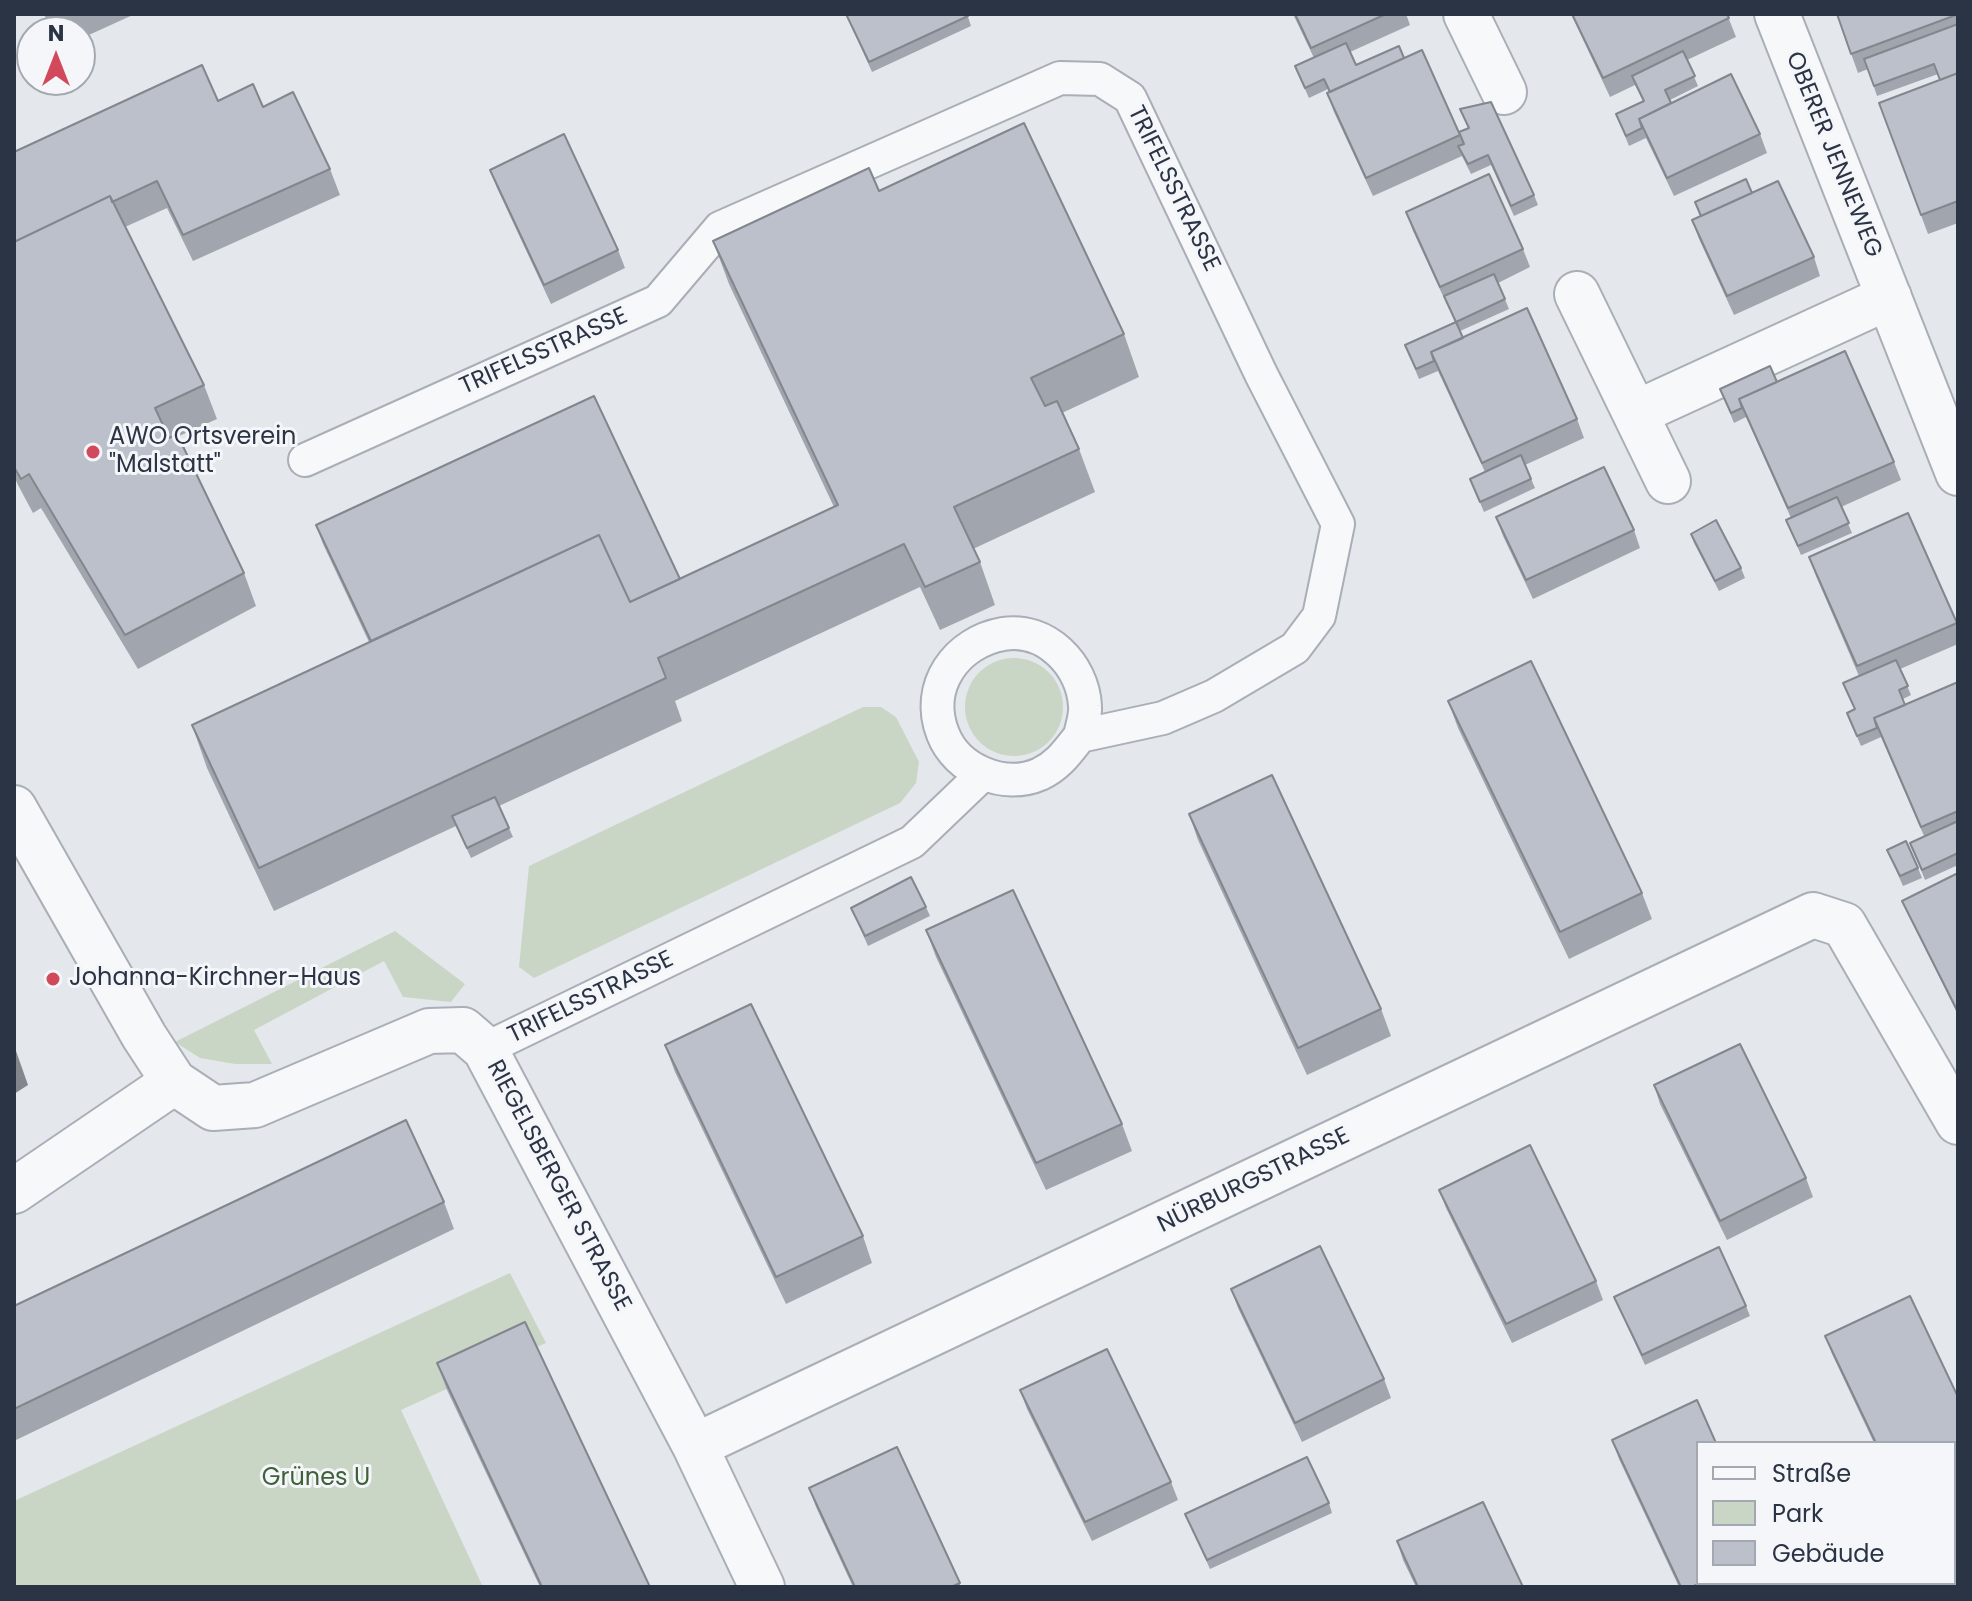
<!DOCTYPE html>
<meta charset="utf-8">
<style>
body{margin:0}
#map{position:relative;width:1972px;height:1601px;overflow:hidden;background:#e4e7ec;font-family:Poppins,sans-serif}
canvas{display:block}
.frame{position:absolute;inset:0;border:16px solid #2b3445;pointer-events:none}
.legend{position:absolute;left:1696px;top:1441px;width:260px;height:144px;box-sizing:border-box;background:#f4f6f9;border:2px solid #a4a8b1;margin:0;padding:10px 14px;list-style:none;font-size:24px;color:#2b3445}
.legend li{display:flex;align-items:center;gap:16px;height:40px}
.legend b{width:40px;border:2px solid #a4a8b1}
.north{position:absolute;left:16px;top:16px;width:80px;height:80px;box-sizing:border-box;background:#f4f6f9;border:2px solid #a4a8b1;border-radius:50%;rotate:0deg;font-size:22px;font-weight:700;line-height:32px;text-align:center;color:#2b3445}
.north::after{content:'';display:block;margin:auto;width:28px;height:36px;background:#d1495b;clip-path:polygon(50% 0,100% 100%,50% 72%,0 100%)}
</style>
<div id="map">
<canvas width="1972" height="1601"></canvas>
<div class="frame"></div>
<ul class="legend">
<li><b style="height:10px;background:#f7f8fa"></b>Straße</li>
<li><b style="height:22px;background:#c9d6c5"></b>Park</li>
<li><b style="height:22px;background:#bbc0ca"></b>Gebäude</li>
</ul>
<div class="north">N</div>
</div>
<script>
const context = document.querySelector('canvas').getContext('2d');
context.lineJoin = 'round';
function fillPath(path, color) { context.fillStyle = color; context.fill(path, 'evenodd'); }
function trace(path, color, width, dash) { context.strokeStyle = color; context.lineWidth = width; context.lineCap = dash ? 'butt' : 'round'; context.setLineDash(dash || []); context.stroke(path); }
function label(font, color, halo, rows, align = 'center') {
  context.font = font + ' Poppins,sans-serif'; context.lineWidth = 6; context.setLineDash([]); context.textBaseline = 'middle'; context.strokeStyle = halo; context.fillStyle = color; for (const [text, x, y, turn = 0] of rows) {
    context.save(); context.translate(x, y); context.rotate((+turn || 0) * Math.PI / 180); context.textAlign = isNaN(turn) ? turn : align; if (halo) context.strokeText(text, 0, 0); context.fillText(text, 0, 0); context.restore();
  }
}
fillPath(new Path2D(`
 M965 707a49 49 0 1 1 98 0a49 49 0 1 1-98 0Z
 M863,707H881L896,717L919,762L916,783L900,803L534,978L519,967L529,866Z
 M395,931L465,984L451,1002L403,997L384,961L254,1030L272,1064H235L200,1058L175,1042Z
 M510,1273L546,1343L401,1410L483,1587H14V1501Z`), '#c9d6c5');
const service = new Path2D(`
 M305,460L658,301L720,228L1060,78L1100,79L1130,98L1261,374L1338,524L1319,616L1295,648L1214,696L1163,718L1080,736C1068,751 1059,765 1040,774C1004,790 957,770 943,734C924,686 957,642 1003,634C1046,627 1083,665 1085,706C1086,715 1082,726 1080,736
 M485,1049L912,842L983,774`);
const minor = new Path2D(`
 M1466,14L1504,92
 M1777,14L1958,473
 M1577,294L1668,481
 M1636,413L1889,297
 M14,808L144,1036L174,1082L213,1108L255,1105L429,1031L463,1030L485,1049L695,1446L762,1587
 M14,1191L174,1082
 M695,1446L1813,915L1844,925L1958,1122
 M1954,1532L1958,1530
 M1833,1587L1842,1583`);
trace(service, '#a9aeb7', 36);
trace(minor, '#a9aeb7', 48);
trace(service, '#f7f8fa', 32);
trace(minor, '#f7f8fa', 44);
fillPath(new Path2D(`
 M44,14H135L80,39V32H52Z
 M846,14H967L971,26L872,72Z
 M1293,14H1406L1410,25L1350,52L1356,65L1404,58L1459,132L1468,128L1460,109L1534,195L1538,205L1514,216L1491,165L1471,174L1462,156L1373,196L1334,112L1327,93L1329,92L1328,89L1309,98L1299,76L1295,66L1314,58Z
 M1571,14H1727L1736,37L1687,60L1698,86L1670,100L1671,103L1760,134L1767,153L1674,196L1646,138L1629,146L1616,114L1643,101L1635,85L1610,97Z
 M1837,14H1955L1958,22V223L1928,234L1879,103L1940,80L1938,74L1877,96L1868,69L1858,73Z
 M218,101L263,107L330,169L340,195L193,261L167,208L125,227L204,385L217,419L179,436L244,573L256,606L138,669L41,508L33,513L18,485L14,476V152Z
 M490,170L618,250L625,268L551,304L497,188Z
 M879,191L1124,334L1139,377L1062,413L1079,449L1095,492L973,549L980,562L995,605L940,630L920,587L675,701L682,721L499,806L513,837L471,858L456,826L274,911L207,768L192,725L369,642L323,544L316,525L680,579L834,507L729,284L713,241Z
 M1752,193L1814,257L1820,276L1734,315L1699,239L1692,220L1700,216L1695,202Z
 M1406,212L1523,249L1530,267L1498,283L1509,309L1460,331L1463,338L1577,419L1584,438L1525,465L1535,488L1484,512L1470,479L1485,472L1438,371L1419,379L1405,345L1455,322L1413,231Z
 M1777,382L1894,462L1901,480L1841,507L1852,533L1801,555L1786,520L1791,518L1746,417L1734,423L1720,389Z
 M1908,513L1958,626V644L1900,669L1911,695L1903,699L1905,705L1958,682V865L1925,880L1910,843L1924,836L1881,737L1861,746L1851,723L1855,709L1843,683L1859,676L1816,576L1809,557Z
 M1496,517L1634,530L1640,548L1533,599L1503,536Z
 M1691,534L1741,568L1745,578L1719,591L1694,543Z
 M1448,701L1642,893L1652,919L1569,959L1458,728Z
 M1189,814L1381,1009L1391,1036L1307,1075L1198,840Z
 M1887,850L1918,868L1922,878L1903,886Z
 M1958,873V1015L1906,910L1902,901Z
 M926,907L930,916L868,946L851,908Z
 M926,930L1122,1124L1132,1151L1046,1190L936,957Z
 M665,1045L863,1236L872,1263L786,1304L675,1072Z
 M1654,1085L1806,1178L1813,1197L1727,1240L1660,1104Z
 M1439,1190L1596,1281L1603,1300L1512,1343L1446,1208Z
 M444,1202L454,1229L14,1441V1306Z
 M1231,1289L1384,1379L1391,1398L1302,1442L1238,1308Z
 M1614,1297L1746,1306L1750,1316L1645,1365Z
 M1825,1336L1958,1397V1485L1954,1487V1443H1874L1832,1354Z
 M437,1363L650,1587H540L447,1390Z
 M1020,1390L1171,1482L1178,1500L1092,1541L1027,1409Z
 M1612,1440L1698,1583H1747L1739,1587H1679L1619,1459Z
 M897,1447L961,1587H853L816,1507L809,1488Z
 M1329,1503L1332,1513L1210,1569L1185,1514Z
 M1397,1541L1523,1587H1416L1403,1560Z`), '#a1a5ae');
fillPath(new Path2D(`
 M16,1051L28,1085L14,1094V1052Z`), '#83868d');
const building = new Path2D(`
 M846,14H967L968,16L869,62Z
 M1295,14H1386L1311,48Z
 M1572,14H1727L1729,18L1603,78Z
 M1837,14H1955L1956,15L1851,54Z
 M1958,24V73L1940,80L1934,64L1874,86L1864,59Z
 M1346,43L1356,65L1399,46L1404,58L1330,92L1324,79L1305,88L1295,66Z
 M1422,50L1460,135L1366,178L1327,93Z
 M1683,51L1695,76L1665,90L1671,103L1639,119L1642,128L1626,136L1616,114L1644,101L1632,76Z
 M202,65L218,101L253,84L263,107L293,92L330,169L183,235L157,181L112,202L110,196L14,242V152Z
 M1958,73V201L1921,215L1879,103Z
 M1731,74L1760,134L1667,178L1639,119Z
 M1491,102L1534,195L1511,206L1488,155L1468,164L1458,146L1464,144L1459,132L1469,128L1460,109Z
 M1024,123L1124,334L1031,378L1045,406L1057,401L1079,449L954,507L980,562L925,587L904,544L658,658L666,678L259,868L192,725L599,535L630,602L838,505L713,241L869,168L879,191Z
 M564,134L618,250L544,285L490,170Z
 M1489,174L1523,249L1440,287L1406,212Z
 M1746,179L1752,193L1701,216L1695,202Z
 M1778,181L1814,257L1727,296L1692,220Z
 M110,196L204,385L155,408L169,438L177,434L244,573L125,635L29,474L21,479L14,467V242Z
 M1494,274L1505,299L1456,322L1463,338L1431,352L1434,361L1416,369L1405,345L1456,322L1444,296Z
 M1527,308L1577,419L1482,463L1431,352Z
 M1845,351L1894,462L1788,508L1739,399Z
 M1770,366L1777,382L1739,399L1742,408L1731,413L1720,389Z
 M594,396L680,579L630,602L599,535L371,641L316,525Z
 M1521,455L1531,479L1480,502L1470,479Z
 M1604,467L1634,530L1526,580L1496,517Z
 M1837,497L1849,523L1798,546L1786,520Z
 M1908,513L1957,623L1857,666L1809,557Z
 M1716,520L1741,568L1715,581L1691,534Z
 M1896,660L1908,686L1899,690L1905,705L1874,718L1877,728L1857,736L1847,713L1855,709L1843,683Z
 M1531,661L1642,893L1560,932L1448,701Z
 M1958,682V811L1921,827L1874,718Z
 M1272,775L1381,1009L1298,1048L1189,814Z
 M495,797L509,828L467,848L452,816Z
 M1958,821V853L1922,870L1910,843Z
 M1906,841L1918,868L1900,876L1887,850Z
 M1958,873V1012L1902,901Z
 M911,877L926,907L865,936L851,908Z
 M1013,890L1122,1124L1036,1163L926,930Z
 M751,1004L863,1236L776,1277L665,1045Z
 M1740,1044L1806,1178L1720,1221L1654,1085Z
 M406,1120L444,1202L14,1409V1306Z
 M1530,1145L1596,1281L1506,1324L1439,1190Z
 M1320,1246L1384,1379L1295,1423L1231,1289Z
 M1719,1247L1746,1306L1642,1355L1614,1297Z
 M1910,1296L1958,1397V1463L1954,1465V1443H1876L1825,1336Z
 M525,1322L650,1587H542L437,1363Z
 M1107,1349L1171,1482L1085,1522L1020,1390Z
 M1697,1400L1716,1443H1698V1583H1700L1692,1587H1681L1612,1440Z
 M897,1447L960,1583L951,1587H855L809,1488Z
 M1307,1457L1329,1503L1207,1560L1185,1514Z
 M1483,1502L1523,1587H1418L1397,1541Z`);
fillPath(building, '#bbc0ca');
trace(building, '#83868d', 2);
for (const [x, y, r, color] of [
 [93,452,8,"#d1495b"],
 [53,979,8,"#d1495b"]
]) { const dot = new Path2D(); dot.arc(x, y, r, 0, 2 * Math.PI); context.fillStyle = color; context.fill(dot); trace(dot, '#f4f6f9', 3); }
label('24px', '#2b3445', '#f4f6f9', [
 ["OBERER JENNEWEG",1833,155,68],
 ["TRIFELSSTRASSE",1173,189,64],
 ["TRIFELSSTRASSE",544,352,-24],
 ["TRIFELSSTRASSE",591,998,-26],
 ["NÜRBURGSTRASSE",1254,1181,-26],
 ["RIEGELSBERGER STRASSE",558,1186,62]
]);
label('24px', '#2b3445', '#f4f6f9', [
 ["AWO Ortsverein",109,438],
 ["\"Malstatt\"",109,466],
 ["Johanna-Kirchner-Haus",69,979]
], 'left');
label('24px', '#3f6138', '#f4f6f9', [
 ["Grünes U",316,1479]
]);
</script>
